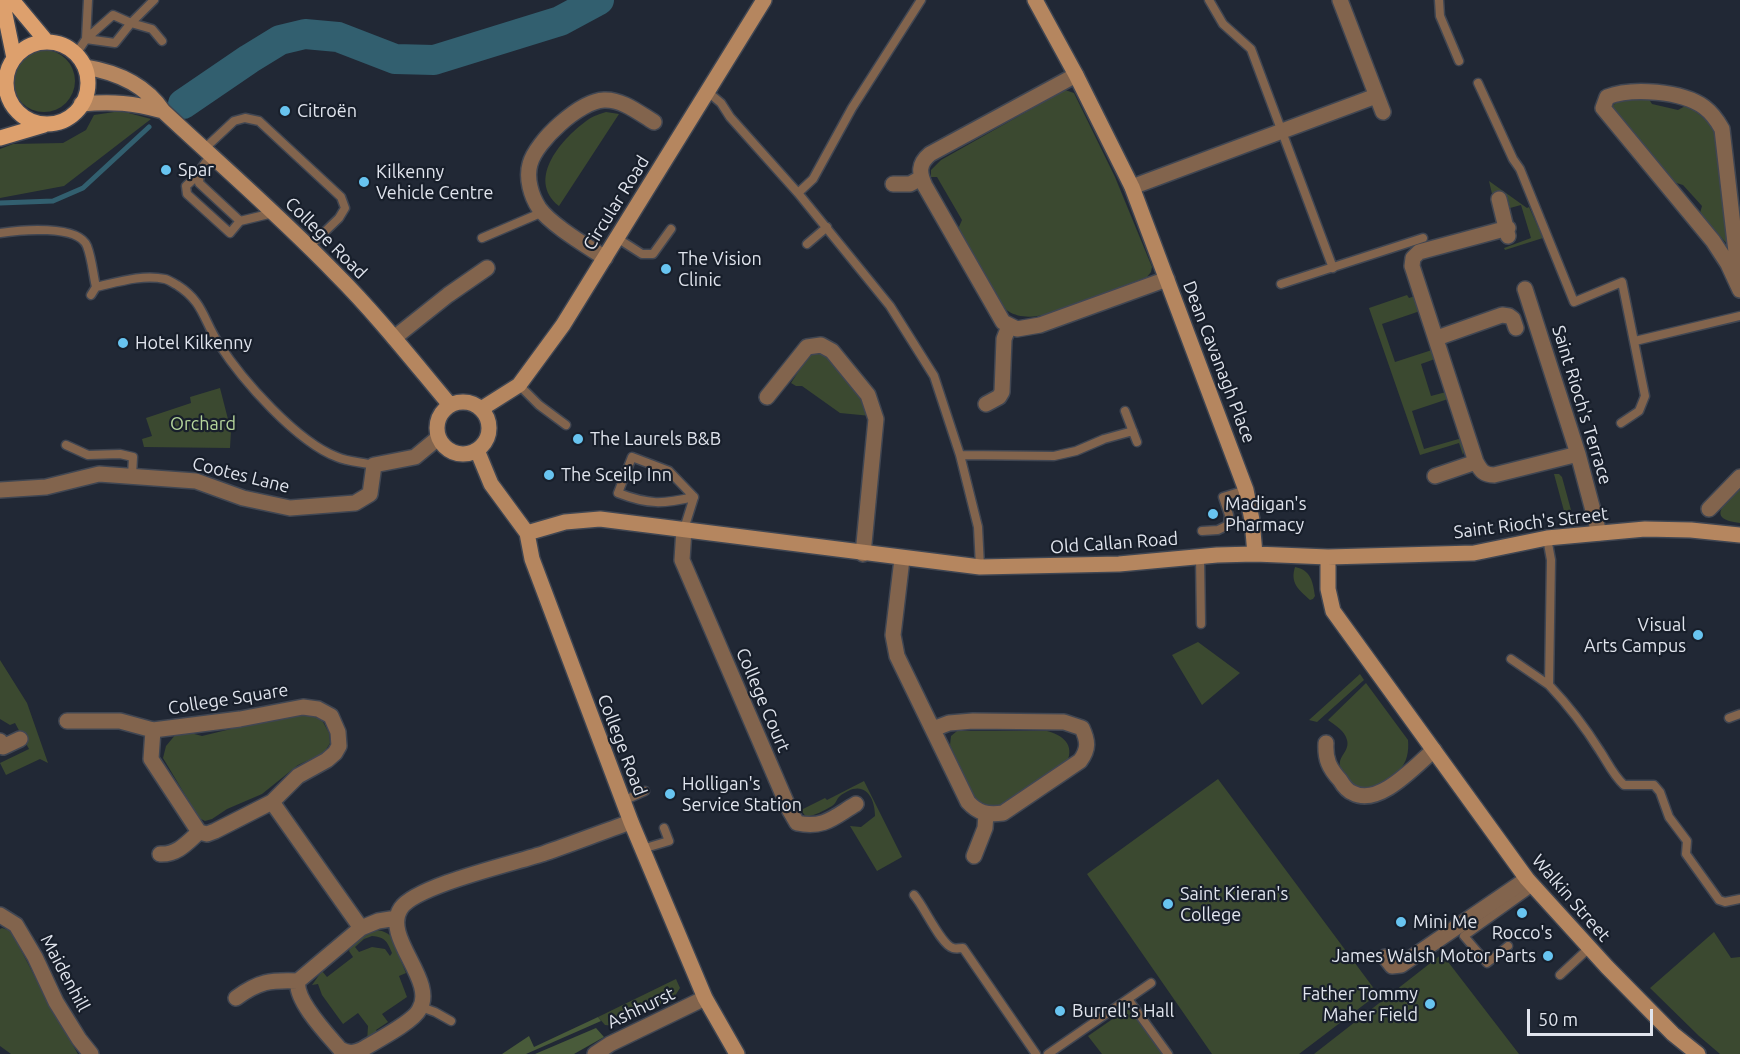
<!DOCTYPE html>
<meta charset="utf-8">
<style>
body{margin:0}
#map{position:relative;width:1740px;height:1054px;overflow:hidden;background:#212835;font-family:Ubuntu,sans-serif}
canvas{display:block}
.scale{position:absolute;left:1527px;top:1009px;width:126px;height:27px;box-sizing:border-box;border:3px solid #e0e4ed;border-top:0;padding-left:8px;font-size:18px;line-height:21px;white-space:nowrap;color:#e0e4ed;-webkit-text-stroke:4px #181f2b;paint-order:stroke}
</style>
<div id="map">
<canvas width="1740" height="1054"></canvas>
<div class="scale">50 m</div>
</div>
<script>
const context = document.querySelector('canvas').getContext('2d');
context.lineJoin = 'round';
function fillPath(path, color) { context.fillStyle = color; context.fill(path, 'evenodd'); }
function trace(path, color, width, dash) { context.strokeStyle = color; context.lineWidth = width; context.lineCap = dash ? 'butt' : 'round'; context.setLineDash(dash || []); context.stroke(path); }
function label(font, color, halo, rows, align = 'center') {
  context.font = font + ' Ubuntu,sans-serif'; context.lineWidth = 4.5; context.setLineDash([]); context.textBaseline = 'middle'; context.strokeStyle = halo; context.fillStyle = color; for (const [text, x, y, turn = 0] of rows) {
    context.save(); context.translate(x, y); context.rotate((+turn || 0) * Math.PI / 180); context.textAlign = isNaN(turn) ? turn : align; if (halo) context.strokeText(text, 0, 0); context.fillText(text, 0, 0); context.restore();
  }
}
fillPath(new Path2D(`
 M13 81a31 31 0 1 1 62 0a31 31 0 1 1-62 0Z
 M1065,90L1074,93L1115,177L1152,267L1151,272L1147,277L1049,314C1035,317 1020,319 1008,311C999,305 966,242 958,229L962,220L937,177H931V170L941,160Z
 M1647,96L1652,104L1678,110L1687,105L1705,119L1714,130L1727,244L1700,213L1702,206L1683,185L1673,182L1612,113V106L1620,100Z
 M121,111L151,119L64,186L0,198V149L13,144L63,143L86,130L94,115Z
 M606,112L619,114L559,206C525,179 563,137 589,119C593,116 600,114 606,112Z
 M1489,181L1527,208L1529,207L1543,238L1505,250L1504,248L1531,238L1521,205L1510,208L1508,200L1502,196L1493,198Z
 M1407,295L1409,298L1418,295L1423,310L1382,324L1395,362L1432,350L1435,359L1421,364L1431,396L1446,392L1448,399L1412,411L1424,449L1462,438L1465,449L1463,455L1459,443L1420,455L1369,308Z
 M821,352L825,354L866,403L871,416L840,413L802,386H796L791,383L807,358L810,355Z
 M220,388L231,431L230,448L144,447L142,439L152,436L146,418L191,403L190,397Z
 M1554,474H1559L1562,477L1574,521L1567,522Z
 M1740,489V523C1705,519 1725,503 1740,489Z
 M1295,567C1311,570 1313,582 1315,596L1313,599L1310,600C1298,589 1290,583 1295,567Z
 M1198,642L1240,673L1202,705L1172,655Z
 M0,660L27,703L48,763L40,759L6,775L0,763L29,749L15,723L10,725L0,719Z
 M1360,674L1364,680L1317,722L1309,720Z
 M1366,683L1408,740C1409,752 1407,762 1399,771C1385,786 1362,797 1347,778C1344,774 1341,770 1340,766C1338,756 1350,751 1347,740C1345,731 1335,725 1328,720Z
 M297,713L314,716L323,722L329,733L330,743L324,753L298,765L262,794L227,809L212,819L205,821L199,818L163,758L166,746L176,734L183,731L202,736Z
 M957,731H1047C1062,735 1075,744 1067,762L1000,806L989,808L978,805L950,745L951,736Z
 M1218,779L1378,994L1299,1054H1212L1087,874Z
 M864,781L902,857L877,871L850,826L861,827L875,816C875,800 867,782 848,791C846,792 842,794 840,796C836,799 837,803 832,806C824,811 815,815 806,817L801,810L825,798L827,800Z
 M2,928L11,931L49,1004L78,1054H11L0,1046V929Z
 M373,930C391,930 396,941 403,956L401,961L406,973L399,976L407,997L382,1014L388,1022L376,1030L378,1034L367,1042L368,1026L358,1013L343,1024L322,995L318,984L312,985L322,971L327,977L353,957L349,951C353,938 360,935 373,930ZM372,936C385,937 387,941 392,953L390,956L385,949L372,947L359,952L355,947L364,939Z
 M1714,932L1731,958L1740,957V1054H1720L1699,1036L1650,988Z
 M1442,954L1519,1054H1314Z
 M676,979L680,988L673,999L614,1026L605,1025L598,1017Z
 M1127,1009L1132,1010L1164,1054H1102L1088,1036Z`), '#3b4930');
fillPath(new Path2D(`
 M598,1017L601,1021L526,1054H502L529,1036L534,1047Z
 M596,1028L604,1037L574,1054H535Z`), '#495b3a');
trace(new Path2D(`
 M0,203L53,201L83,188L149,127`), '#325f6f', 5);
trace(new Path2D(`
 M183,104L249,59L280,40L305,34L338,37L395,59L434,60L560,21L599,0`), '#325f6f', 30);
const lane = new Path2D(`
 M1209,0L1223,24L1251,49L1333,268
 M1439,0L1440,16L1459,61
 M86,39L115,43L131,23L152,29L162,41
 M86,39L113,15L131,23L154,0
 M76,54L86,39L88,0
 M1478,83L1513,159L1520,169L1574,302L1622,282L1645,396L1639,411L1621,423
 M708,92L721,103L730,117L798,193L890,306L934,376L960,455L978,527L980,567
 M204,149L234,121L245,118L259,121L341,197L345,208L339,218L308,248
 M211,155L200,170L199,183L240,221L273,213
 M199,174L186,186L187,194L230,233L240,221
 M798,193L813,179L852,108L921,0
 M0,233C19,230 78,224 87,246C92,259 93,274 96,287C118,282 143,274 165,279C169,280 173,283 177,285C204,302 203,320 219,344C242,380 297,442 337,457C348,462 362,462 374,465
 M482,238L543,212
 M617,238L642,254H653L671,229
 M807,244L827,227
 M1281,284L1423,238
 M91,295L96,287
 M1635,341L1740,316
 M519,385L539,405L566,425
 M1125,411L1137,442
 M66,445L88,455L120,454L133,457L132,476
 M960,455L1054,456L1076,451L1104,439L1133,431
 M684,529L694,497L669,471L632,457L618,493C649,505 663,504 694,497
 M1202,531L1218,530L1228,525L1229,515L1223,497L1246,490
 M1547,538L1551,560L1549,685C1568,705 1585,727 1600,751C1608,763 1613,775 1624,785H1654L1660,792L1669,817L1687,841L1686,854L1719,900L1725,902L1740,899
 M1200,557L1201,624
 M1511,659L1549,685
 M1729,718L1740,714
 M623,801L645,791
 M642,849L669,841L664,828
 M914,895C924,906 941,945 953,948C956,949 959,948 963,948L1036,1054
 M1508,946L1487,963L1464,936L1533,887
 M1560,975L1588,949
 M1128,999L1168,1054
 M421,1007L435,1012L451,1021
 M1048,1054L1151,983`);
const street = new Path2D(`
 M1340,0L1383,112
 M1076,75L930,154C918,164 919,173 925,186L1003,322L1017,329L1040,325L1167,279
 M893,184H910L921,178
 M1132,187L1376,96
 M1499,199L1508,236
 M1508,228L1419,252L1413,258L1412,266L1476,462C1481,471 1484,475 1494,475L1578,454
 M605,258C587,246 551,225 539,208C531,196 526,178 530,164C536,141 580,101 604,100C622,99 639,113 654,122
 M1740,287L1722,129C1717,120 1712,113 1704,107C1682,91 1632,87 1607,97L1603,108L1713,241L1728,264L1740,290
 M1525,289L1578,454L1599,533
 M394,338L448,295L487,268
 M1437,338L1502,315L1509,316L1513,319L1516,328
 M767,397L807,347L821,345L832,351L868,395L876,419L863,554
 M986,404L999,397L1002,392L1004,339L1009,326
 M1435,476L1476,462
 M0,490L46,487L99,474L196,481L243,498L290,508L355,503L370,494L374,465L415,457L438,438
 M1709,509L1740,477
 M684,529L682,560L790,811L797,823C824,829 834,817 856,804
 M902,559L893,635L897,656L968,802C978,813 987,815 1003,813L1080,761C1089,749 1088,741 1082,728L1064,722L973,721L949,723L933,729
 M303,707L318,709L331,716L338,732L339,746L335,753L327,760L298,776L272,802L215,831L207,834L199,832L151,759L153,730L240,719Z
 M67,721H120L153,730
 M0,741L3,747L20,739
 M1326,743C1325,759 1329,768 1340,780C1343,785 1347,791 1353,793C1379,807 1415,766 1434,750
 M272,802L361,928
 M160,854C177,855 187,843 199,832
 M974,856L985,828L986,814
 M0,915L16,925L35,957L56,1002L79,1039L91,1054
 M397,918L378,921L361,928L298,981C294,1000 328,1035 340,1049C349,1054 354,1053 363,1049C376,1041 413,1022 419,1010C438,981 381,937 401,908C417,885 516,863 545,853C574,843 602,832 631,822
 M1385,957L1392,966L1401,965L1527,879
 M236,998C259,981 270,980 298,981
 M595,1054L610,1044L705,998`);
const secondary = new Path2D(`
 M1035,0L1076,75L1132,187L1246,490L1252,520L1255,554
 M85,67C116,72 145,84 163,111C221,165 281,217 336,274C377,315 413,361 450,405
 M81,104C113,101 133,103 163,111
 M437 428a26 26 0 1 1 52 0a26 26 0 1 1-52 0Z
 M481,409L519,385L563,325L764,0
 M477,450L491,484L527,533L532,559L631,822L705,998L737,1054
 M527,533L565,522L600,519L980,567L1119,564L1217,555L1255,554L1328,557L1474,553L1547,538L1645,529L1691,530L1740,535
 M1328,557V589L1333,611L1527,879L1607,967L1673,1034L1698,1054`);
const primary = new Path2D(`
 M2,0L14,58
 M12,0L47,42
 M6 83a41 41 0 1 1 82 0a41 41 0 1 1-82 0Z
 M0,138L44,125`);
trace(lane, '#404652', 11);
trace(street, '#404652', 18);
trace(secondary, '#404652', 18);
trace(primary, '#404652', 18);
trace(lane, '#82644d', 8);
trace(street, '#82644d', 15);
trace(secondary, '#b5865f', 15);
trace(primary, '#dda06d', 15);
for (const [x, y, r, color] of [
 [285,111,6,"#68c4f0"],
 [166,170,6,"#68c4f0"],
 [364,182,6,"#68c4f0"],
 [666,269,6,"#68c4f0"],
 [123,343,6,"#68c4f0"],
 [578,439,6,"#68c4f0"],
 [549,475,6,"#68c4f0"],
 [1213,514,6,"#68c4f0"],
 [1698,635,6,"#68c4f0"],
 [670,794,6,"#68c4f0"],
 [1168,904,6,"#68c4f0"],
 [1522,913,6,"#68c4f0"],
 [1401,922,6,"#68c4f0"],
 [1548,956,6,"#68c4f0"],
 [1430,1004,6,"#68c4f0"],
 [1060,1011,6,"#68c4f0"]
]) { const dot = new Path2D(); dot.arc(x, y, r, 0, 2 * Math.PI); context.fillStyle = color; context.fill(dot); trace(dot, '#181f2b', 2); }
label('18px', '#e0e4ed', '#181f2b', [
 ["Citroën",297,111],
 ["Spar",178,170],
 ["Kilkenny",376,172],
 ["Vehicle Centre",376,193],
 ["The Vision",678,259],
 ["Clinic",678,280],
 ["Hotel Kilkenny",135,343],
 ["The Laurels B&B",590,439],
 ["The Sceilp Inn",561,475],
 ["Madigan's",1225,504],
 ["Pharmacy",1225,525],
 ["Visual",1686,625,"right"],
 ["Arts Campus",1686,646,"right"],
 ["Holligan's",682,784],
 ["Service Station",682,805],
 ["Saint Kieran's",1180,894],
 ["College",1180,915],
 ["Mini Me",1413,922],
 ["Rocco's",1522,933,"center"],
 ["James Walsh Motor Parts",1536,956,"right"],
 ["Father Tommy",1418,994,"right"],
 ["Maher Field",1418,1015,"right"],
 ["Burrell's Hall",1072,1011]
], 'left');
label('18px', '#e0e4ed', '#181f2b', [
 ["Circular Road",616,203,-58],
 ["College Road",326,238,45],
 ["Dean Cavanagh Place",1219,362,69],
 ["Saint Rioch's Terrace",1582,405,73],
 ["Cootes Lane",241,475,14],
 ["Saint Rioch's Street",1531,523,-7],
 ["Old Callan Road",1114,543,-4],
 ["College Square",228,699,-9],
 ["College Court",763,700,67],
 ["College Road",622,745,69],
 ["Walkin Street",1571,898,49],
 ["Maidenhill",65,973,62],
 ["Ashhurst",641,1008,-25]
]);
label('18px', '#b5d69b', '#181f2b', [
 ["Orchard",203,424]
]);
</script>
